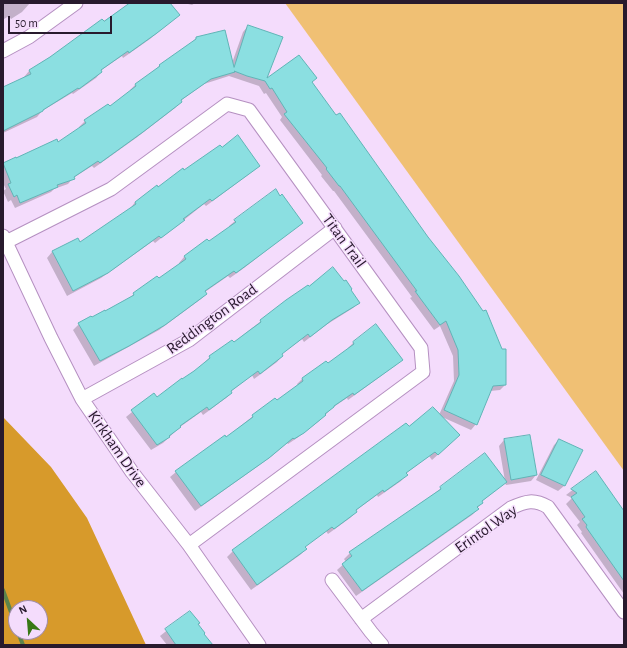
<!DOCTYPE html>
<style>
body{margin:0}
#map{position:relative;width:627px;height:648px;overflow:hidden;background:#f4dcfc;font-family:"Alegreya Sans",sans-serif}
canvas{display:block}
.frame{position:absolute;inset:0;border:4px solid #281a2d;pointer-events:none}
.north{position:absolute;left:8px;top:600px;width:40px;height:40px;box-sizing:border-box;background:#f4dcfc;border:1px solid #a28ea9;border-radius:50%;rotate:334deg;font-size:11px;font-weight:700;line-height:16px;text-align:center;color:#281a2d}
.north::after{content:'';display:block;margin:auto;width:14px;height:18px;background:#387815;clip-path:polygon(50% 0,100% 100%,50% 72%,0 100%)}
.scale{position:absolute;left:8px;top:16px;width:104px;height:18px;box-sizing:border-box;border:2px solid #281a2d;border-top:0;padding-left:5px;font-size:12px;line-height:14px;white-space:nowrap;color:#281a2d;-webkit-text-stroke:3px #f4dcfc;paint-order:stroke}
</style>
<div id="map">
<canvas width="627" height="648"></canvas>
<div class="frame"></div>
<div class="north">N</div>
<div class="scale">50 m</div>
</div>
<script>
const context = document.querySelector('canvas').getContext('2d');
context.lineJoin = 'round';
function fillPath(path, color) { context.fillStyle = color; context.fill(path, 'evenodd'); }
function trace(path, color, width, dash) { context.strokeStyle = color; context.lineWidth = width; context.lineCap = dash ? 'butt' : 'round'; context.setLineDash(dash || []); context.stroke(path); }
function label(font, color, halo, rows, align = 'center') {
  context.font = font + ' "Alegreya Sans",sans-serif'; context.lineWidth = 3; context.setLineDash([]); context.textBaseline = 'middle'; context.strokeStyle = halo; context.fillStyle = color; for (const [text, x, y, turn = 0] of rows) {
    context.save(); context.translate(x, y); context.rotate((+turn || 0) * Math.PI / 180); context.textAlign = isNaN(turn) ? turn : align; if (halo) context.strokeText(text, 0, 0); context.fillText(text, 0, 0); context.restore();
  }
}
fillPath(new Path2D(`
 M285,3H624V471Z`), '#f0c074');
fillPath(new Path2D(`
 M3,417L51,467L87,518L146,645H3ZM16,608H40V632H16Z`), '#d79a2b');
fillPath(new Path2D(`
 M3,3H30L22,12L11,19L9,16L4,19L3,17Z
 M131,3H169L173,20L150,39L123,58L122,56L100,71L101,72L96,78L73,94L72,93L42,111L37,117L3,133V88L25,78L24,77L29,71Z
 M184,3H195L192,5Z
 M248,26L282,38L265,81L299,57L311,82L505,385L500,390L490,391L476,424L471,430L442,417L453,441L432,460L429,456L405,474L406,475L401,481L378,497L377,495L355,511L356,512L350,518L328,534L326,531L304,547L306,549L300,555L251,590L227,557L233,551L409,428L439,415L454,381L453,356L440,326L434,330L414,303L410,298L412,297L334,191H333L321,176L322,175L280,120L282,117L266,93L264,94L259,86L229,76L204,84L180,101L175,108L136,138L94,168L92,166L73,178L68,184L54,189L51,192L15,208L11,200L8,202L3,191L6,189L3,183V164L58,143L80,128L79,127L85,121L109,107L131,91L130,90L135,85L153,72L159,66L191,44L196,38L232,63L243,32Z
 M259,166L253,171L206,206L204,204L155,243L153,241L101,278L67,296L47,258L52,252L78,239L80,243L130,209L135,202L184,171Z
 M235,221L301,223L244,268L230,278L228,276L205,292L206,294L201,299L159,330L94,366L73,330L79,324L92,319L128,299L134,294L158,280L180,264L179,263L184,257L207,241L209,243L230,228L229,226Z
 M350,290L359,302L353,308L326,325L304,342L302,339L281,354L282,356L277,362L254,379L252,375L230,392L231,393L226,398L203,415L201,412L180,427L163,443L151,450L126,417L154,394L157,398L205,364L204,363L210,357L233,343L261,321Z
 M376,326L402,359L396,365L348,400L347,398L332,408L319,421L297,438L288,444L287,443L272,456L195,511L170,477L176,472L226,438L253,416L277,402L298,386L297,384L302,379L327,365L349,350L348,348L353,343Z
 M504,440L536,475L531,481L506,485L505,483L481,502L482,503L477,508L478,509L472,515L356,596L337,570L346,562L344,559L350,553L435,493L485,455L505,481L499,446Z
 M559,440L581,451L564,486L558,491L536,480L554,445Z
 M596,472L624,512V594L581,533L582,532L577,525L580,522L566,504L572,498L566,495Z
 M190,612L203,634L211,645H167L160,636Z`), '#0003');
trace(new Path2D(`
 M3,590L16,626
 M18,632L23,645`), '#5c844b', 4);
const building = new Path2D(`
 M130,3H170L180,15L157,33L129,53L128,51L101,70L102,72L79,89L78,88L43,110V111L3,131V87L31,74L29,70L50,57L102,19L104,21Z
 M248,25L283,37L267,78L299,55L317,78L312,82L336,115L340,113L428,237L459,276L483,311L486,310L502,349H506V385L493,386L477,425L444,410L459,375L458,350L446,321L440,325L420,298L415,291H417L340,186H339L326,169L327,168L284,114L287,112L272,88L270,89L265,81L247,76L234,71L235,72L211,79L181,100L182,102L143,132L100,163L98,161L74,177L75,179L57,185L58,187L20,203L17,195L14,197L8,184L11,183L3,163L16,157V158L57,139L58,142L86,123L84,120L108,104L110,106L136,86L135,84L160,66L159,65L196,39V37L225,30L234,67Z
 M238,135L260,166L212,201L210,199L183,219L185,220L161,238L159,236L108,273L73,291L52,251L78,238L80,242L136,204L135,202L157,185L158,187L183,168L184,170L220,145L222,147Z
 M276,189L280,196L282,194L303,223L251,262L236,273L234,271L205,291L207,294L165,325L129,346L100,361L78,323L91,316L92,317L105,310V311L134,295L133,293L157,276L159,278L186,259L184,256L207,239L209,241L236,222L234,220Z
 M333,267L344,281L346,280L352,289L351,290L360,303L332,320L310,337L308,334L282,354L283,356L260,374L258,371L231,391L232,393L209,410L207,407L180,426L181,427L169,436L170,437L157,445L131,410L154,393L157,397L182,378V379L194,371L210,358L209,356L232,340L234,342L250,330L261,322L260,320L286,300L308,285L309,286Z
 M376,324L403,360L354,395L353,393L334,406V407L325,414L326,415L304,433L294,439L293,438L269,458L201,506L175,471L225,435L226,437L253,417L252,415L275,398L277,400L303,381L302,378L326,361L328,363L354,344L353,342Z
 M433,407L460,435L438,455L435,452L406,473L408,475L384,492L383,490L356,510L357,512L334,529L332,527L305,547L307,549L257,585L232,550L384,439L406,423L409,426Z
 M530,435L537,475L511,480L504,439Z
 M559,439L583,450L565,486L541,475Z
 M485,453L507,482L482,501L483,503L477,507L479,509L362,591L342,564L352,556L349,552L441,489L440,487Z
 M596,471L624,511V581L586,527L587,525L582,519L585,517L571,497L577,493L571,489Z
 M190,611L200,623L198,624L205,633L204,634L213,645H176L165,629Z`);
fillPath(building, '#8bdfe1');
trace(building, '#60b4b6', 1);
const street = new Path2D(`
 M3,51L29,37L76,3
 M3,236L51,338L82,399L132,472L189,545L259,645
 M6,242L111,189L227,104L249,110L421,348L423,372L189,545
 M82,399L189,340L335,228
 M332,580L371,632L382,645
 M361,619L511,508C526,501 534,499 548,507L624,612`);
trace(street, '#b590c1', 15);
trace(street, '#fff', 13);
label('16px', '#281a2d', '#f4dcfc', [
 ["Titan Trail",344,241,54],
 ["Reddington Road",212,319,-36],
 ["Kirkham Drive",117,449,55],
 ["Erintol Way",486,529,-35]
]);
</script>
